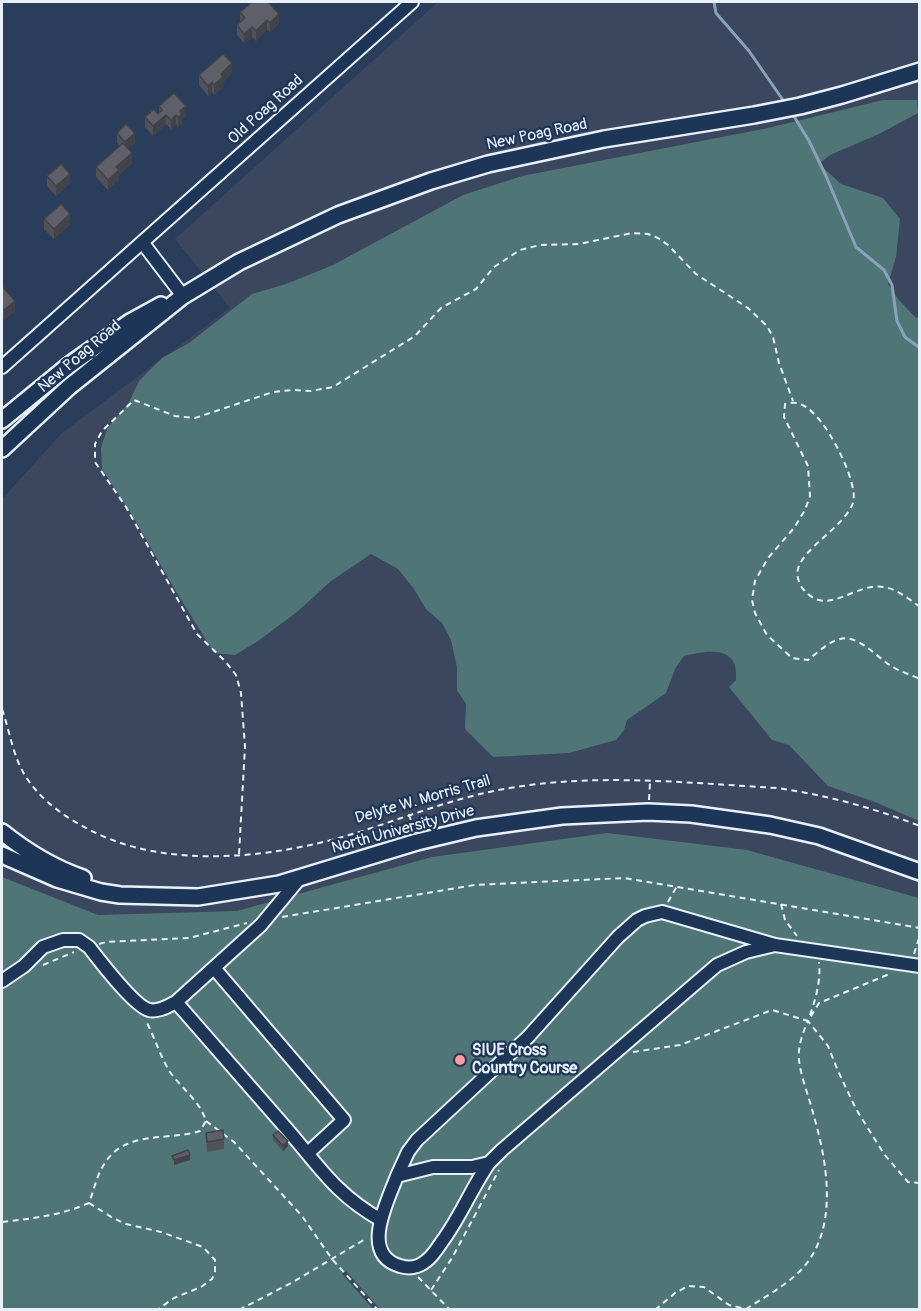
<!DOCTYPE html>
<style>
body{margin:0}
#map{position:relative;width:921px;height:1311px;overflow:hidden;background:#2a3d5a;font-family:Pangolin,sans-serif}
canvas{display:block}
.frame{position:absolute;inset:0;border:3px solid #e8f1f8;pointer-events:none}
</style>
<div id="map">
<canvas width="921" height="1311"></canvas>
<div class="frame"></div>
</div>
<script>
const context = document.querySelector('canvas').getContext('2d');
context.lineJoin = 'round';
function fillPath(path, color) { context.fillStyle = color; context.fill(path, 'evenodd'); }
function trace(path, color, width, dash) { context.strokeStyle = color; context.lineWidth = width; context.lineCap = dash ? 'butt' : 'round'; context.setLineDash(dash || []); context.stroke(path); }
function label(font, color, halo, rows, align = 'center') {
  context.font = font + ' Pangolin,sans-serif'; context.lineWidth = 4.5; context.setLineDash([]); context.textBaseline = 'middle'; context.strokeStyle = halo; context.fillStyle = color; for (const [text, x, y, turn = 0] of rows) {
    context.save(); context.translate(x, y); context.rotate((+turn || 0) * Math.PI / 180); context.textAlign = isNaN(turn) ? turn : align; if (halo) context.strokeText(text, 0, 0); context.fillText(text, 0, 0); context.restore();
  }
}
fillPath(new Path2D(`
 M438,2H919V1309H2V499L62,433L230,308L175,239Z`), '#3a475e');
fillPath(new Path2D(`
 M883,100H917L918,113L879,134L830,155L819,164L841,184L883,198L900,219L896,257L888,284L899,300L916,318L919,317V821L875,802L828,786L789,745L772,740L729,687L736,680C736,676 736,669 735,665C727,645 700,653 684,656L675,669L666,693L627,720L624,730L616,740L569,753L493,757L465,729L466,704L457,690V667L451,640L442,623L426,609L414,589L398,569L371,554L331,581L297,612L258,641L235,655L214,653L174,588L132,515L102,469L101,448L107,429L129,402L139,381L162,358L189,343L252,294L286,284L333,265L463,195L522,176L768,128Z
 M607,833L747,850L919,898V1309H380L346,1271L342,1274L373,1309H2V877L98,915L237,911L432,857Z`), '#507577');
trace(new Path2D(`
 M714,2L716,13L749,51L785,103
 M792,113L809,141L826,176L856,247L884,270L892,285L897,321L905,337L920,348`), '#89a2ba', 3);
const minor = new Path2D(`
 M142,242L183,296
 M2,367L412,2
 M300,878L261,925L176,1002C213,1044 249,1086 286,1128C319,1166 335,1194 381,1220
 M214,968L344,1120L308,1153
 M2,981L24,966L43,947L63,940H79L89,947C100,961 134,1006 149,1010C159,1012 168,1006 176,1002
 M489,1163C471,1189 460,1218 441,1243C437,1249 432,1257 426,1261C419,1267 409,1269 400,1266C359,1254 388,1201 397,1176L433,1167H472L489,1163L502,1150L717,965L746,952L775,945
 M397,1176L408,1152L417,1140L528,1037L618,937L637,920L645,916L662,912L775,945L920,966`);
const major = new Path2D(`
 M2,420L68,366L130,322L161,305
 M2,449L69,387L183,296L239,262L338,215L431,181L488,164L604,139L754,115L800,106L842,95L920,71
 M2,832C26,851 53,868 83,878
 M2,855L57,879L101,892L120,895L198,897L279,884L417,842L476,828L562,816L648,812L691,814L770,825L819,836L920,872`);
trace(minor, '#e8f1f8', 16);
trace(major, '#e8f1f8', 20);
trace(new Path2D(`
 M920,607C909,599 897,589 884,587C854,582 828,618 804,590C799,585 796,575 798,569C803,548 844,527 853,503C859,484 830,429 816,416C807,406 798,400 785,404L784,417L808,466L810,496L805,510L794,528L768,558L755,581L752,600L755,613L767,635L792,658L808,660C817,653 828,642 840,639C859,634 878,659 893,667C901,672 911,675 920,679
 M2,709C10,732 13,757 26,777C43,803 69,820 96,833C170,869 272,858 349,835C403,819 454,797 510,788C598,773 688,783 777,788C826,795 874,808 920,826
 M649,800L650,782
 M409,814L414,831
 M239,854L245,747L241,693L236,675L225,661L197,634L126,507L95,462V444L102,431L134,400L175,416L195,418L273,392L293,390L311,391L333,387L415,336L441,308L476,289L494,267L520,250L540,245L579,244L632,233L648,234L658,238L668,245L696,274L748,308L767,326L773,337L779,363L793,401
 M668,902L677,886
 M781,904L785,920L797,936
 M282,917L475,885L624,878L920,928
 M99,944L106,942L189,938L247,923
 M914,954L920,935
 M43,965L74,952
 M810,1015C816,998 821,980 819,962
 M633,1052L680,1045L772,1010L808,1021L819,1003L892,973
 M206,1121L234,1142L302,1216L332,1259L378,1310
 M89,1203L113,1218L126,1224L161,1232L203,1247L215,1260V1272L212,1279L201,1287L174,1298L157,1310
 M2,1222C34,1218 59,1216 89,1203C94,1190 97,1174 105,1163C125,1130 169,1141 200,1131L206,1121C200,1101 182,1089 170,1072C160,1056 155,1038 146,1021
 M418,1277L450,1310
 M431,1290L452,1258L499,1170
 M239,1310L293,1282L367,1238
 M655,1310L675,1293L688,1286L704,1287L729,1305L746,1309C765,1297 785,1286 801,1270C840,1229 827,1161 813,1113C809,1096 797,1068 799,1051C800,1040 804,1030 808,1021L828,1046L838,1071L856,1109L884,1154L908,1182L920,1183`), '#e8f1f8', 2, [6, 4.5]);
trace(minor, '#1d3557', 12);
trace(major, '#1d3557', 15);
fillPath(new Path2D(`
 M252,2L279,24L270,32L267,29L256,41L252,37L244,43L237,35V25L240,22V12Z
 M232,73L223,82V87L214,95L212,92L208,96L199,85V75Z
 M159,106L186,116L182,119V124L178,127L176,124L171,129L166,124L153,136L145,127V117L158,114L159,113Z
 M117,133L135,143L128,149L132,163L119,175V180L108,190L96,177V167L119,146L117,142Z
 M47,176L70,183L56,196L47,186Z
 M44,219L70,224L54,239L44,229Z
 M2,286L15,311L4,320L2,317Z
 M206,1133L224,1139V1149L207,1152Z
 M273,1135L288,1146L283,1151L273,1140Z`), '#515259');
fillPath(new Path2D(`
 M279,14V24L270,32V23Z
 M267,20V29L256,41V31Z
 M252,27V37L244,43V34Z
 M232,63V73L223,82V87L214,95V85L221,74Z
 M212,82V92L208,96V86Z
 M186,106V116L182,119V124L178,127V117L180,111Z
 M166,115V124L153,136V126Z
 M176,115V124L171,129V120Z
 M135,133V143L125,152V142Z
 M132,153V163L119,175V180L108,190V180L116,167Z
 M70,174V183L56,196V186Z
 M70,214V224L54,239V229Z
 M15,301V311L4,320V310Z
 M288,1141V1146L283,1151V1146Z
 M190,1155V1160L174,1165V1160Z`), '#424249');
const building = new Path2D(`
 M252,2H268L279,14L270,23L267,20L256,31L252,27L244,34L237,25L245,18L240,12Z
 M223,54L232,63L221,74L223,77L214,85L212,82L208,86L199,75Z
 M174,93L186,106L180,111L182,114L178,117L176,115L171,120L166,115L153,126L145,117L154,109L158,114L162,110L159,106Z
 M126,124L135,133L125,142L117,133Z
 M123,143L132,153L116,167L119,170L108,180L96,167Z
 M61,164L70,174L56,186L47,176Z
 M61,204L70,214L54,229L44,219Z
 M2,286L15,301L4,310L2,308Z
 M223,1130L224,1139L207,1142L206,1133Z
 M278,1131L288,1141L283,1146L273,1135Z
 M188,1150L190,1155L174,1160L172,1156Z`);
fillPath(building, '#5e5f68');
trace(building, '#424249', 1.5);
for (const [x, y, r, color] of [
 [460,1060,6,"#ff9aa2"]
]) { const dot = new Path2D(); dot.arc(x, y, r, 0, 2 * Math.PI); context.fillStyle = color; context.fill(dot); trace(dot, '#1d3557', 2); }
label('16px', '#e8f1f8', '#1d3557', [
 ["Old Poag Road",266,110,-42],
 ["New Poag Road",537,135,-12],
 ["New Poag Road",80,357,-40],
 ["Delyte W. Morris Trail",423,800,-16],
 ["North University Drive",403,830,-15]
]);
label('bold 16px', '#e8f1f8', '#1d3557', [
 ["SIUE Cross",472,1051],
 ["Country Course",472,1069]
], 'left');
</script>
